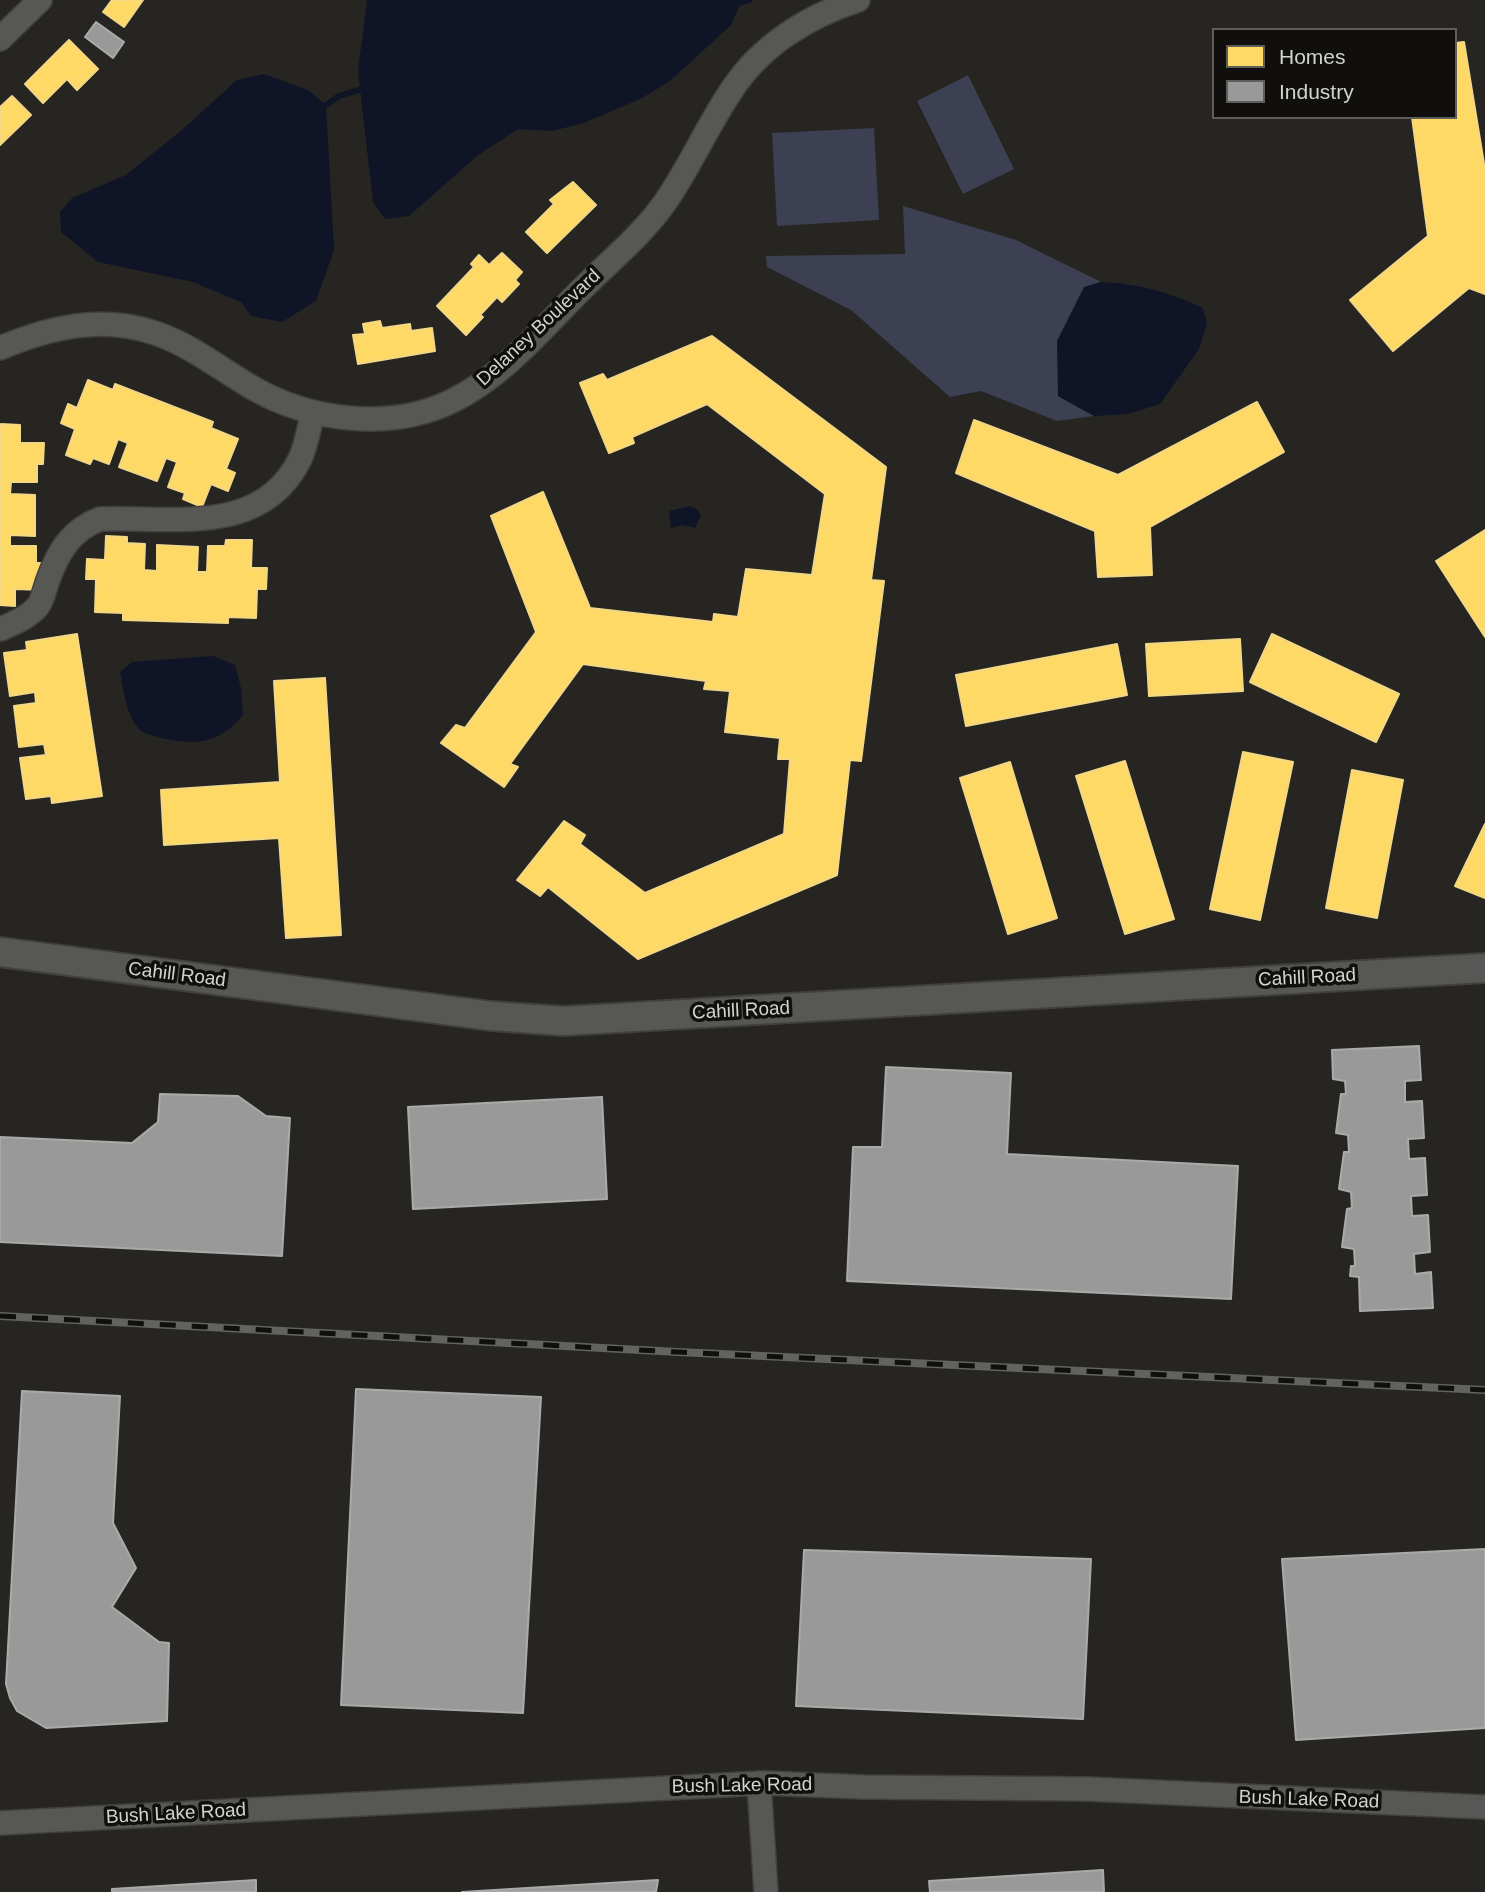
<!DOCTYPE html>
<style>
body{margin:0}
#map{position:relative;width:1485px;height:1892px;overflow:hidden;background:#262522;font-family:Helvetica,sans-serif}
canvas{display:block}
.legend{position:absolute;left:1212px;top:28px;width:245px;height:91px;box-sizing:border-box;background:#100f0d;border:2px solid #5e5d5a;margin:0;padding:9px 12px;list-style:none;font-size:21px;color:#d2d2ce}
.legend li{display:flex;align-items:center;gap:14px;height:35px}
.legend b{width:35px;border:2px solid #5e5d5a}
</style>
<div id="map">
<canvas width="1485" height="1892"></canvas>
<ul class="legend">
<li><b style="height:19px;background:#ffd966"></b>Homes</li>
<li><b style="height:19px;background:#999"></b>Industry</li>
</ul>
</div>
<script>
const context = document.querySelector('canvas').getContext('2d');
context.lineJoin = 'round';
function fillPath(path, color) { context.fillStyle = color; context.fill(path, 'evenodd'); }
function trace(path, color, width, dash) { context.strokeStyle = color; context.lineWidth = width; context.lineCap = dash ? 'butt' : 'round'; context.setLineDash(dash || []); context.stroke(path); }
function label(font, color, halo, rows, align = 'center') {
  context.font = font + ' Helvetica,sans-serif'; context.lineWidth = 7; context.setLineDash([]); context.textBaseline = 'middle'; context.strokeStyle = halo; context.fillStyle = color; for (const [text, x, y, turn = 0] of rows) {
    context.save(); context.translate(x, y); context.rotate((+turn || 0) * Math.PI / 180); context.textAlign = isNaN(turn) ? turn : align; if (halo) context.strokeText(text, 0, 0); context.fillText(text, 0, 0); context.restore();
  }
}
fillPath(new Path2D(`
 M968,75L1014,169L963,194L917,101Z
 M874,128L879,220L777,226L772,133Z
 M903,206L1016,240L1101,282L1084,288L1058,396L1094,416L1057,421L981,391L950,397L851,310L767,267L766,256L905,254Z`), '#3c4052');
fillPath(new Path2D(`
 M367,0H742L731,25L670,81L642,98L584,123L552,131L518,129L477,156L409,216L385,219L373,202L358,71Z
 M264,74L310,91L326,106L334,250L316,301L282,322L251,316L241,302L193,282L98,262L61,232L60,212L72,198L126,175L183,129L237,80Z
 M1101,282C1142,284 1167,292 1203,308L1207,323L1199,349L1160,404L1128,414L1094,416L1058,396L1057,341L1084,287Z
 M690,506L698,510L701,516L695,528L682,525L671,528L669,511Z
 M213,656L235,665L241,688L243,715C234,727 222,735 208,740C195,745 149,739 139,729C126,715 124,690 120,672L132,662Z`), '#101427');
const homes = new Path2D(`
 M112,0H143L124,27L103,12Z
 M69,40L98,69L77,90L67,79L43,103L25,84Z
 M1464,42L1485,170V294L1469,288L1393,351L1350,300L1428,236L1412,117H1455V43Z
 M12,96L31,115L0,145V107Z
 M573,182L596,205L547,253L526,232L554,204L550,200Z
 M502,253L522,272L515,280L519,284L502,302L497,297L480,315L483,317L466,335L437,306L474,267L471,264L479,255L489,265Z
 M380,321L382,328L410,324L411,331L432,328L435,351L358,364L353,335L365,334L363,324Z
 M712,336L886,467L871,580L884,581L861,761L850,760L837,875L638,959L548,887L540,896L517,880L564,821L585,835L580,844L645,893L784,834L790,759H778L780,738L725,732L730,691L704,689L706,681L583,664L510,764L518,767L504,787L441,743L456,725L465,728L536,632L491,516L543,492L590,608L713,622L714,614L738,617L746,569L812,575L825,494L707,404L632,437L634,443L609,453L580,383L603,374L607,380Z
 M88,380L113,390L115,384L213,422L211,428L238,439L226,469L235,473L228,491L211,484L202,507L183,499L185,493L168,487L177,462L166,458L157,481L119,467L128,443L118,439L109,464L93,458L90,464L66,455L75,429L61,423L68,404L77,408Z
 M1257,402L1284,452L1150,527L1152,575L1098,577L1095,531L956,473L974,420L1118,475Z
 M1,424L20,425V443H44L43,464H37V482H11L10,494L35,495V536L10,535V546H36V563H43L42,590L15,589V606L0,605Z
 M1485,530V637L1436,561Z
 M106,536L127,537V543L145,544L144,570L157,571V545L198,547L197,572H207L208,546H225L226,540H252L251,568H267L266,589H257L256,618L228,617V623L123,620V613L95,612L96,579H86L87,559L105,560Z
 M77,634L102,796L52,803L51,796L26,799L20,758L46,755L44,744L19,747L14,706L36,703L35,692L10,696L4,653L27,650L26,642Z
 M1272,634L1399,694L1376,742L1250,682Z
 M1240,639L1243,691L1149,696L1146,644Z
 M1117,644L1127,695L966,726L956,675Z
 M325,678L341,935L286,938L279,838L164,845L161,790L280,782L274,681Z
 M1243,752L1293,762L1260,920L1210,909Z
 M1125,761L1174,919L1125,934L1076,776Z
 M1010,762L1057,918L1008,934L960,778Z
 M1352,770L1403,780L1377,918L1326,908Z
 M1485,824V898L1455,886Z`);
fillPath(homes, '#ffd966');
trace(homes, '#f2d785', 2);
const industry = new Path2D(`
 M96,22L124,42L113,58L85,37Z
 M1419,1046L1421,1080L1405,1081V1102L1422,1101L1424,1138L1408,1139L1409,1159L1425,1158L1427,1195L1411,1196L1412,1216L1428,1215L1430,1252L1414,1254L1415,1274L1431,1272L1433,1308L1360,1311L1359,1277L1350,1276L1351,1266H1355L1354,1249L1342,1247L1347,1209L1352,1208L1351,1192L1339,1189L1344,1152H1349L1348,1135L1336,1133L1341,1094H1346L1345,1081L1333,1079L1332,1050Z
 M886,1067L1011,1073L1007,1154L1238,1166L1231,1299L847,1281L853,1147H882Z
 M160,1094L238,1096L266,1116L290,1118L282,1256L0,1242V1137L132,1143L158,1122Z
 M602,1097L607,1199L413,1209L408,1107Z
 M356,1389L541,1397L523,1713L341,1705Z
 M22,1391L120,1396L113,1523L136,1568L112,1607L159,1642L169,1643L167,1721L46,1728L17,1711L10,1698L6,1684Z
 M1485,1549V1728L1296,1740L1282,1559Z
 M804,1550L1091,1559L1083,1719L796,1706Z
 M1103,1870L1104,1892H930L929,1881Z
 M256,1880V1892H112V1889Z
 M658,1880L656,1892H462Z`);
fillPath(industry, '#999');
trace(industry, '#aaaaa9', 2);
trace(new Path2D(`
 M734,4L749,0
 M319,110L339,96L365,88`), '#101427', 6);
const minor = new Path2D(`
 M0,39L40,0
 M0,348C50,327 102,315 155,333C191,345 220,369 253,388C310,421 391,431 452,401C504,376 544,326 585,286C612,259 644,233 666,201C690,166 707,127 731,91C760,46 808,16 858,0
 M1,629C14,623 29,617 38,606C43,599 45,588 48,580C58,552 71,530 100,519C170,516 261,538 300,459C307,444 309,427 313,412
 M759,1783L766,1892
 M0,1823L764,1783L864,1787L1087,1789L1485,1807`);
const tertiary = new Path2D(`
 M0,952L491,1016L564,1021L1485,968`);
trace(minor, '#42413e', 26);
trace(tertiary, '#42413e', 32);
trace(minor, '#575755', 23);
trace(tertiary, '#575755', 28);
const rail = new Path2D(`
 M0,1316L678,1352L1485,1390`);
trace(rail, '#62625f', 8);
trace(rail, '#100f0d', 5, [16]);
label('19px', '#d2d2ce', '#100f0d', [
 ["Delaney Boulevard",539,328,-43],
 ["Cahill Road",177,975,7],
 ["Cahill Road",1307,978,-3],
 ["Cahill Road",741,1011,-3],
 ["Bush Lake Road",742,1786,-1],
 ["Bush Lake Road",1309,1800,2],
 ["Bush Lake Road",176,1814,-3]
]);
</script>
